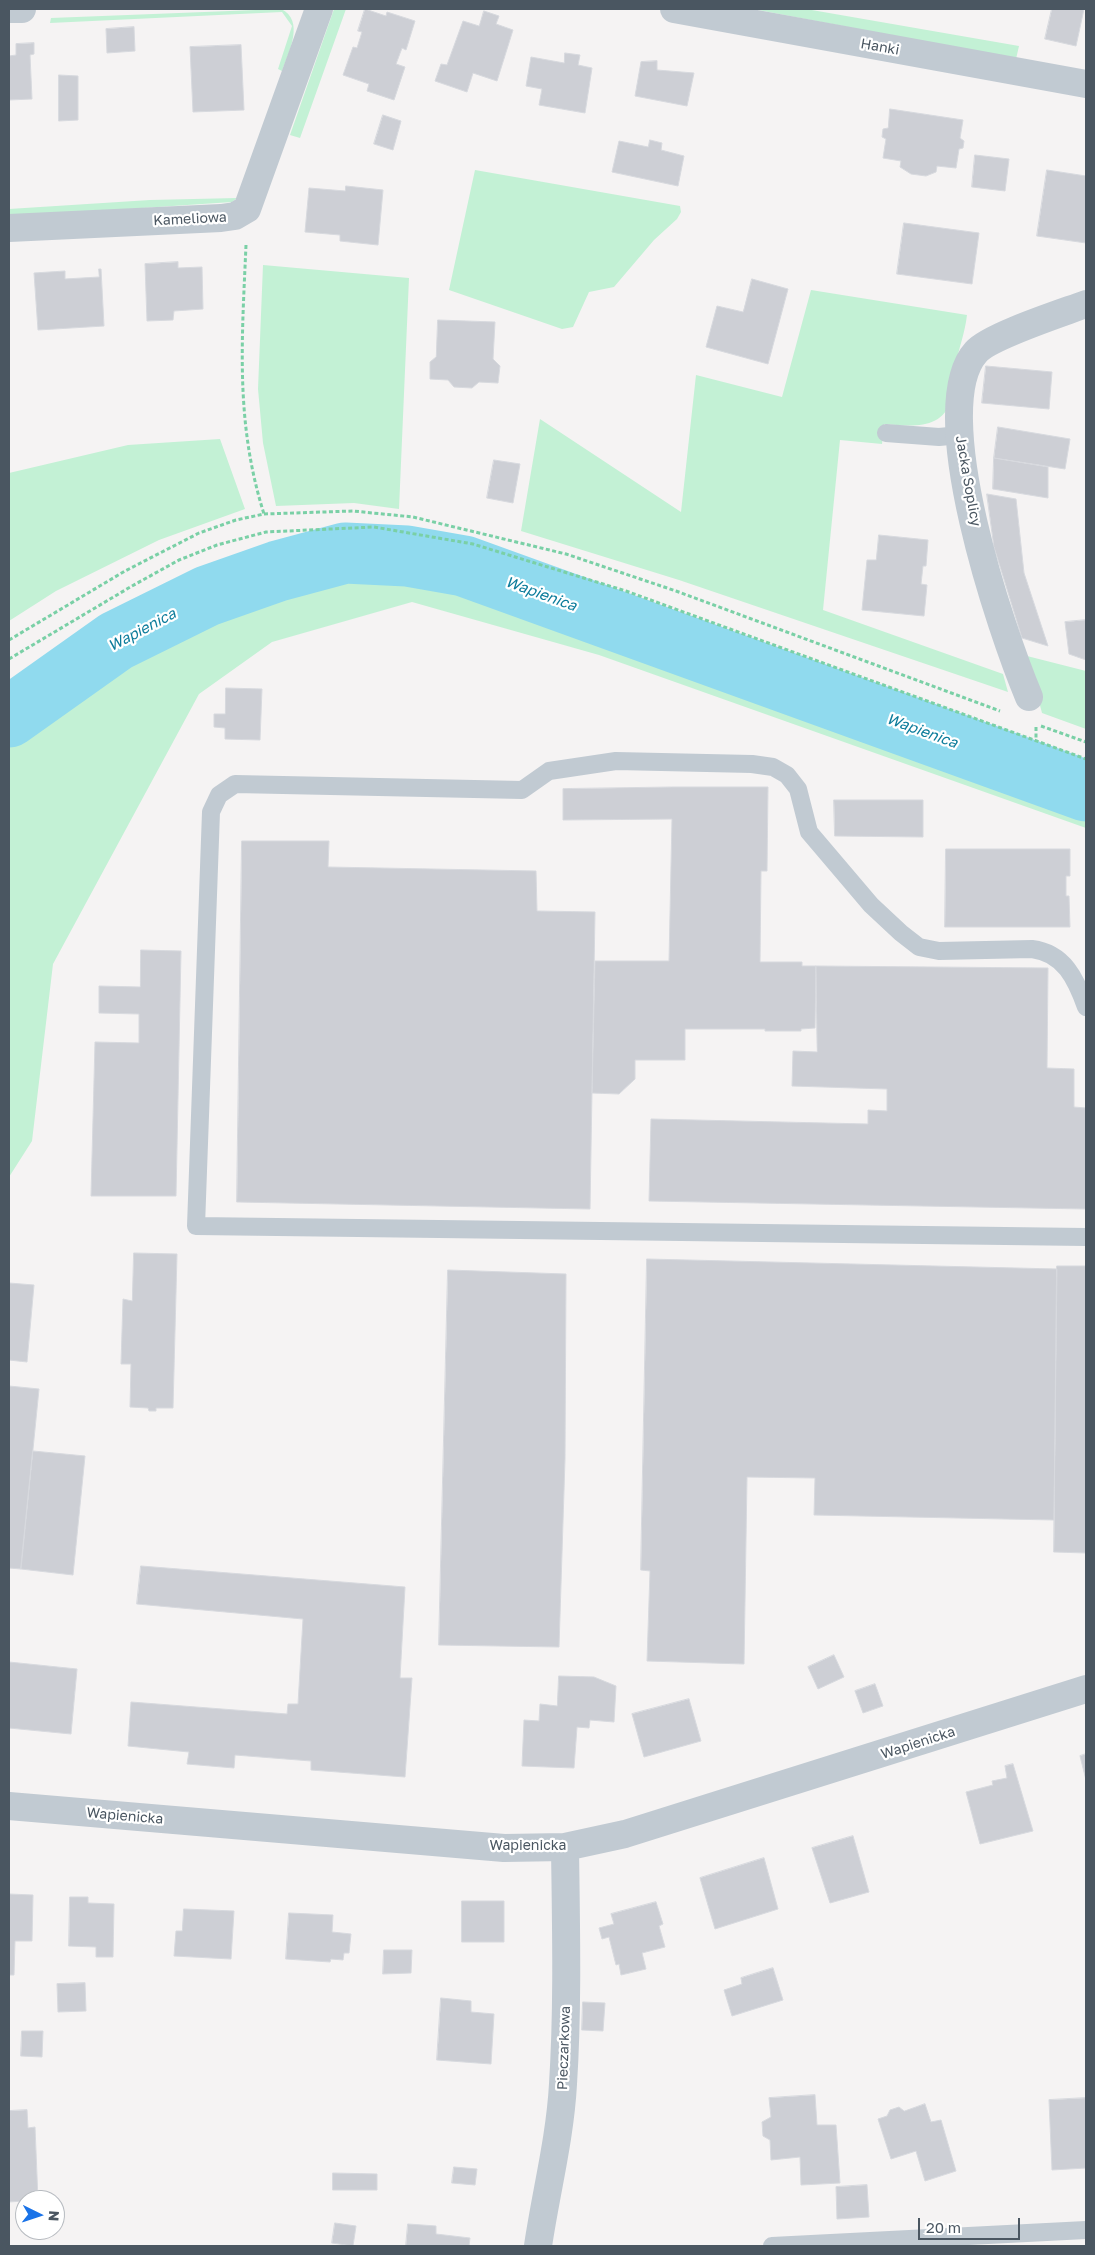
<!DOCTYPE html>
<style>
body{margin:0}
#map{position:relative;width:1095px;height:2255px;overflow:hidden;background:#f5f3f3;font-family:"Golos Text",sans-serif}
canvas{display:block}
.frame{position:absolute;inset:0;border:10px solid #4a5661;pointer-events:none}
.north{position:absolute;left:15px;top:2190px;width:50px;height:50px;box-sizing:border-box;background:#fff;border:1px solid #b7bbc0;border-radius:50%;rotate:94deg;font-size:14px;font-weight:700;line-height:20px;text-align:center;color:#4a5661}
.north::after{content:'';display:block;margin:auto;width:18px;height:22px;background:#1a73e8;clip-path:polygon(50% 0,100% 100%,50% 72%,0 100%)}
.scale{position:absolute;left:918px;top:2218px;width:102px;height:22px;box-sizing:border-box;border:2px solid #4a5661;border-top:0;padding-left:6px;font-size:15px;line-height:18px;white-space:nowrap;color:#4a5661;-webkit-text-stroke:4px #fff;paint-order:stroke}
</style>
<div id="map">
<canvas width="1095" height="2255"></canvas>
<div class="frame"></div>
<div class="north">N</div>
<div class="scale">20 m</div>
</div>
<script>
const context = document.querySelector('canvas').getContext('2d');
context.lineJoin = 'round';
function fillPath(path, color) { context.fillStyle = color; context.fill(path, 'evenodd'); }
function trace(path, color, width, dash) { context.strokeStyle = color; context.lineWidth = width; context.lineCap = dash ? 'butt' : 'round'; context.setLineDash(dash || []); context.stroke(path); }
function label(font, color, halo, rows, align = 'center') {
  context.font = font + ' "Golos Text",sans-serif'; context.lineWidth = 4.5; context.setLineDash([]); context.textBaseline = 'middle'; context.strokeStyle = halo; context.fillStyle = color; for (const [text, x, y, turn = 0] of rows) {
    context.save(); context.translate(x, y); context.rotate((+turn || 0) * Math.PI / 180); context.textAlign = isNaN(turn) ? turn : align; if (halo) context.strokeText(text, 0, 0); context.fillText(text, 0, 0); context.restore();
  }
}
fillPath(new Path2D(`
 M281,9C305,20 289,52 282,71L278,69L292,26L282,12L50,23L51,18Z
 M334,9H346L300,138L290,135Z
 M753,9H806L1019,46L1016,59Z
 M475,170L680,206L681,212L677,219L654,240L614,287L589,292L573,327L562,329L449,290Z
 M237,198L232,202L9,217V209L150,200Z
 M263,265L409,278L399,509L354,503L276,506L263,443L258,389Z
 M811,290L967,315C965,333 959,347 956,364C953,375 954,387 951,399C943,431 910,426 884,424L882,444L840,440L823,610L1003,674L1008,692L679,580L521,531L540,419L681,512L696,375L782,397Z
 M220,439L245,509L159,540L56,591L9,621V473L128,445Z
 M408,568L486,589L801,701L1086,808V828L599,655L412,602L272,642L199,694L53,964L32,1141L9,1177V735L123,659L211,608L285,579L347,570Z
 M1027,656L1086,671V729L1042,713Z`), '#c3f1d5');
trace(new Path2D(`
 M9,717L116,641L207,596L278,571L345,553L407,556L464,566L1086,791`), '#90daee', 61);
const building = new Path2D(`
 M365,9L386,16L387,12L415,21L406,50L402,48L396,64L405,67L394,100L367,91L369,84L343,75L353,47L357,48L362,32L358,31Z
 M1052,9H1084L1076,46L1045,39Z
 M484,11L499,16L496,24L513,30L497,81L473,73L467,92L435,81L441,64L447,65L463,21L479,26Z
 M134,27L135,51L107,53L106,29Z
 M34,43V54L30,55L32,99L9,100V56L16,55V44Z
 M241,45L244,110L193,112L190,47Z
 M565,53L580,55L578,65L592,68L585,113L539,105L542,89L526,86L531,57L564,63Z
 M657,61V70L694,73L687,106L635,96L641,62Z
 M59,75L78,76V120L59,121Z
 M890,109L963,120L960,138L964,141L963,148L959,149L956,168L937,166L936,172L926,176L911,174L900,167L901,161L883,158L886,139L882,137L883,129L888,128Z
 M383,115L401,121L393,150L374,144Z
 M650,140L662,143L661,150L684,156L678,186L612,172L619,141L648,147Z
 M975,155L1009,159L1005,191L972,187Z
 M1047,170L1086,176V243L1037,236Z
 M346,186L383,190L378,245L340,241V235L305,232L309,188L345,191Z
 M904,223L979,233L972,284L897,274Z
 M178,262V268L202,267L203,309L174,311L173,320L147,321L145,264Z
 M99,269H101L104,326L38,330L34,273L65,271V279L99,277Z
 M752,279L788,289L768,364L706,347L717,306L743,312Z
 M438,320L495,322L493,359L500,366L498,383L479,382L472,388L454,387L448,380L430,379V362L436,357Z
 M986,366L1052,372L1049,409L982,403Z
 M998,427L1070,439L1065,469L994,458Z
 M994,458L1048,467V498L993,489Z
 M494,460L520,464L513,503L487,498Z
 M987,494L1016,499L1024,573L1048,646L1022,638L994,547Z
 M879,535L928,540L926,566H923L921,584L927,585L924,616L862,610L867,560H876Z
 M1086,620V660L1069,654L1065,622Z
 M226,688L262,689L260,740L225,739V728L214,727V714H225Z
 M672,787H768L767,871H761L760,962H802V966H816L815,1028L801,1029V1031H765V1029H685V1060H635V1079L619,1094L592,1093L595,961H669L672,819L563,820V789Z
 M834,800H923V837L835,836Z
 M242,841H329L328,867L536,871L537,911L595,912L590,1209L237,1202Z
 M946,849H1070V876H1066V896H1069L1070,927H945Z
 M141,950L181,951L176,1196H91L95,1042L139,1043V1014L99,1013V986L140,987Z
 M816,966L1048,968L1047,1068L1074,1069V1107L1086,1108V1209L649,1201L651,1119L868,1124V1110L887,1111V1089L792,1086L793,1051L817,1052Z
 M134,1253L177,1254L173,1408H156V1411H149L148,1408L130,1407L131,1364H121L123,1299L132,1301Z
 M647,1259L1057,1269L1054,1520L814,1515L815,1478L747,1477L744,1664L647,1661L650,1571L641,1570Z
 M1057,1266H1086V1553L1054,1552Z
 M448,1270L566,1274L565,1459L559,1647L439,1645Z
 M9,1283L34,1285L27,1362L9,1360Z
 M9,1386L39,1389L21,1569L9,1568Z
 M33,1451L85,1456L73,1575L21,1569Z
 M141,1566L405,1587L400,1678H412L405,1777L311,1770V1761L235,1755L234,1768L187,1764L189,1752L128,1746L131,1702L287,1714L288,1704H298L303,1619L137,1604Z
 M834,1655L844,1677L818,1689L808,1667Z
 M9,1662L77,1669L71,1734L9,1728Z
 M559,1676L594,1677L616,1686L614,1722L590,1720L589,1728L577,1727L574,1768L522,1766L524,1720L539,1721L540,1704L557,1706Z
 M875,1684L883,1706L863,1713L855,1691Z
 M689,1699L701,1741L644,1757L632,1714Z
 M1086,1754V1780L1080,1756Z
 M1013,1764L1033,1831L980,1844L966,1792L993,1785L992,1781L1007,1778L1005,1766Z
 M853,1836L869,1892L830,1903L812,1848Z
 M764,1858L778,1909L715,1929L700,1878Z
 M9,1894L33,1895L32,1941H15L14,1975H9Z
 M70,1897H88V1903L114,1904L113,1957H96V1947L69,1946Z
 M462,1901H504V1942H462Z
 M656,1902L663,1924L659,1926L665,1947L642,1953L646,1969L621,1975L619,1964L616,1965L609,1937L602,1939L599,1928L614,1924L611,1914Z
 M184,1909L234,1911L231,1959L174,1956L176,1931H182Z
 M289,1913L333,1915L332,1932L351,1934L349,1953H344L343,1960L331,1959L330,1962L286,1959Z
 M384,1950H412L411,1973L383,1974Z
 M773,1968L783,2000L732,2016L724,1990L742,1984L741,1978Z
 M85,1983L86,2011L58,2012L57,1984Z
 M441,1998L471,2001V2012L494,2014L491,2064L437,2060Z
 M583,2002L605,2003L603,2031L582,2030Z
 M22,2031H43L42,2057L21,2056Z
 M815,2095L817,2125H836L840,2183L801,2185L800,2157L771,2160L770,2140L763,2136L762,2122L771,2117L769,2098Z
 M1086,2098V2168L1052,2170L1049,2100Z
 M925,2104L931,2122L941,2120L956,2171L925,2181L916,2151L891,2159L878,2119L887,2116L890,2110L899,2107L904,2111Z
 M27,2110L28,2128L35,2127L38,2200L9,2202V2111Z
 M454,2167L477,2169L475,2185L452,2183Z
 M333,2173L377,2174V2190H333Z
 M867,2185L869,2217L837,2219L836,2187Z
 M335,2223L356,2226L353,2246L332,2243Z
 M408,2224L436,2226V2234L470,2238L469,2246H406Z`);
fillPath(building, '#cdcfd5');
trace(building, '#d7d9de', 1);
trace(new Path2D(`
 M246,245C242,340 235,422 264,514
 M9,640L125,571L199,533L236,520L264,514L353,511L413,517L566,554L676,591L1000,711
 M9,659L132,586L179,560L217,545L266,532L374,527L473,544L626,591L1086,759
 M1041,726L1086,742
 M1036,727V741`), '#7ad0a6', 3, [4, 2.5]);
trace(new Path2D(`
 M886,433L939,437L960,435
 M1086,1007C1076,979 1064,953 1032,949L939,951L919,947L901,933L871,905L809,832L798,789L787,775L773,767L752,764L616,761L549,771L522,790L235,784L219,795L211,812L196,1226L1086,1237
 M772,2246L1086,2230`), '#c1cad2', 18);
trace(new Path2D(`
 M9,9H22
 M674,9L1086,84
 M9,228L221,218L235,216L247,209L319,9
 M1029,697C1002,633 925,408 976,352C990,336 1062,313 1086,304
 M9,1806L504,1848L565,1847L625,1834L1086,1689
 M538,2246C546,2192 560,2139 563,2084C568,2006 566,1926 565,1847`), '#c1cad2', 28);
label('14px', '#4a5661', '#fff', [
 ["Hanki",880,47,10],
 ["Kameliowa",190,219,-3],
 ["Jacka Soplicy",968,481,80],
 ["Wapienicka",918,1743,-18],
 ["Wapienicka",125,1816,5],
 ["Wapienicka",528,1846],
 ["Pieczarkowa",564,2048,-88]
]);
label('italic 15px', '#0c7c9b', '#fff', [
 ["Wapienica",541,594,20],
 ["Wapienica",142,630,-28],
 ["Wapienica",922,731,20]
]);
</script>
